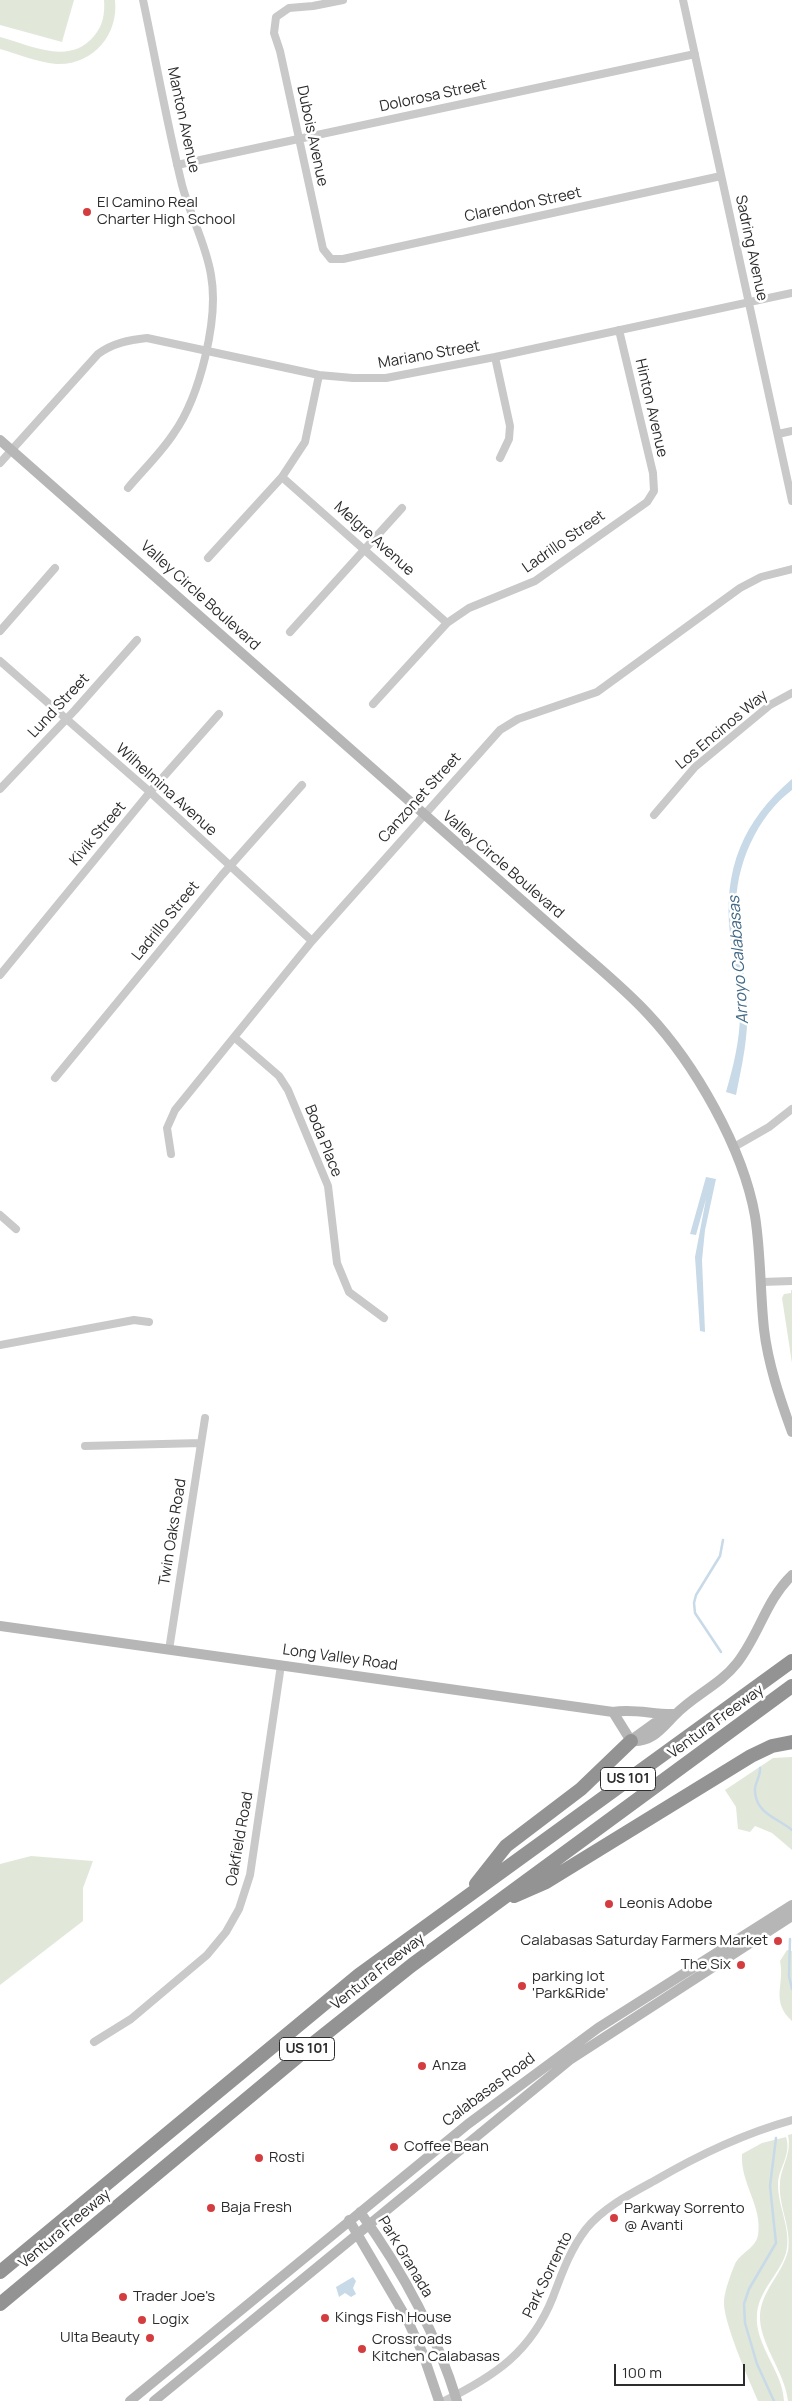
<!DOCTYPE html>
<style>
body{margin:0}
#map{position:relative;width:792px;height:2401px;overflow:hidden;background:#fff;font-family:Manrope,sans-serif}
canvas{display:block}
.scale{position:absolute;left:614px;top:2364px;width:131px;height:22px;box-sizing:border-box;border:2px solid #2c2c2c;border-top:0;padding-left:6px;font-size:15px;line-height:18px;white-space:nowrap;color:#2c2c2c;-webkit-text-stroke:4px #fff;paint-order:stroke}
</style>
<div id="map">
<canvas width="792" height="2401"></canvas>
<div class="scale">100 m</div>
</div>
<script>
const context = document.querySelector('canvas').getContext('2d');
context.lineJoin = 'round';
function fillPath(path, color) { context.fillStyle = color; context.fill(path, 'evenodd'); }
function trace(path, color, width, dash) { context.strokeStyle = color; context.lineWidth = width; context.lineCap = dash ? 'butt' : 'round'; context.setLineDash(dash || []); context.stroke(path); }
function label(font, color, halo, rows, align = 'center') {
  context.font = font + ' Manrope,sans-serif'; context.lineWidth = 5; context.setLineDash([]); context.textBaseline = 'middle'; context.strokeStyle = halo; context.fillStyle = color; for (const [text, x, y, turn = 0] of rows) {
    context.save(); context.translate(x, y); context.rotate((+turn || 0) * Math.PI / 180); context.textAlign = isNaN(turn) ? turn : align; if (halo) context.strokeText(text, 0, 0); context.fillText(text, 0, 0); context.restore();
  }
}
fillPath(new Path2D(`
 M0,0H74L62,42L0,25Z
 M104,0H115C119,35 92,66 56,64C37,62 18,54 0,49V37C30,45 70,66 94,36C103,26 105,13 104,0Z
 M791,1290H792V1363L782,1298L784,1294L791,1293Z
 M792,1757V1850L772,1833L755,1826L750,1832L738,1829L736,1807L725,1790L773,1758Z
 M31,1856L93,1861L83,1888V1921L0,1985V1864Z
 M787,1950L792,1951V2021C770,2001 785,1985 780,1961Z
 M792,2134V2401H788C785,2372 758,2342 760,2314C762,2290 782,2274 788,2251C792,2228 778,2206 780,2183C781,2166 792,2154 788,2135Z
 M786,2137C792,2155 778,2168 778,2185C778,2207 792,2230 786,2253C779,2275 759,2290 757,2314C754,2345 783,2371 784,2401H758C749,2380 722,2320 724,2300C725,2290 731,2273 735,2264C740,2253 756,2248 758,2235C763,2207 740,2183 742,2154L762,2143Z`), '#e1e8da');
fillPath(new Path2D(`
 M792,779V790C757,816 735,866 736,910C737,942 745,973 747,1004C749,1035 742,1065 736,1095L726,1092C733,1068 740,1040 740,1014C739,987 733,960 730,934C723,869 743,821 792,779Z
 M706,1177L716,1179L705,1230L702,1260L705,1332L700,1331L695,1257L706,1199L696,1235L690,1234Z
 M353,2277L356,2281L353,2288L356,2294L351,2297L345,2293L339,2297L336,2287Z`), '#c8d9e7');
trace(new Path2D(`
 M721,1652L695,1613L694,1603L696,1595L720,1556L723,1540
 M760,1768C761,1777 754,1783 755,1791C756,1814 778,1818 792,1830
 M790,1939L789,1976L792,1989
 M774,2401L757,2364L745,2323L744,2304L749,2289L776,2243L770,2186L776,2138`), '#c8d9e7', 2.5);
trace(new Path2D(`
 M343,0L313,6L289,8L276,17L274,33L280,51L323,249L331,259H343L721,176
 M683,0L792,501
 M177,165L695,54
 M495,357L510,426L509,439L500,458
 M778,434L792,431
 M0,463L98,354C113,343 129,340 147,338L319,375L353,378H386L495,357L792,293
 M282,477L447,623
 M128,488C143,470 161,453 174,433C200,396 219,319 211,275C206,244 190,215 182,185C167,124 156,61 143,0
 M208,558L282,477L305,442L319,375
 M0,631L55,568
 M290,632L402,508
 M0,661L150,792L312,941
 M373,704L447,623L469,608L535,581L647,502L654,491L653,473L619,330
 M0,789L75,710L137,640
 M654,815L695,767L770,705L792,693
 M0,975L150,792L219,714
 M234,1037L279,1076L288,1090L328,1186L337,1263L349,1292L384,1318
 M55,1078L222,875L302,785
 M734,1147L769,1127L792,1109
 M171,1154L167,1128L175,1110L312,941L500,730L518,719L597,692L740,588L761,577L792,569
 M0,1215L16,1229
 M761,1282L792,1281
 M0,1345L134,1320L149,1322
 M85,1446L201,1443
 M169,1650L205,1418
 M94,2042L131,2019L207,1955L226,1932L239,1909L250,1875L281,1665
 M444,2401C495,2376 531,2352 553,2297C562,2273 570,2250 586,2229C603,2208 630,2194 654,2181C698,2155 742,2134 792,2120`), '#c9c9c9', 8);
trace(new Path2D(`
 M0,440L567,940C594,964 623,987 648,1014C695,1064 743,1148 755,1216C761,1254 760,1292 764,1329C768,1364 780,1399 792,1432
 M0,1626L613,1712C634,1708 654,1715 675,1714
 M613,1712L631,1741
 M631,1740L656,1722L670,1716
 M631,1741C652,1743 662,1728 675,1715C694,1695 720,1685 737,1663C759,1635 766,1600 792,1575
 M360,2212C402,2270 436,2332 457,2401
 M349,2220L407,2319L423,2354L439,2401
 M130,2401L468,2124L598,2028L792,1905
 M154,2401L571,2059L792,1916`), '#b6b6b6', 10);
trace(new Path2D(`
 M476,1884L506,1846L581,1789L631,1741
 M514,1896L546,1882L751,1756L772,1746L792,1742
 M0,2272L359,1975L792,1661
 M0,2304L314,2043L412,1965L792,1686`), '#939393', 14);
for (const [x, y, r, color] of [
 [87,212,5,"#d43d40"],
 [609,1904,5,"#d43d40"],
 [778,1941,5,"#d43d40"],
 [741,1965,5,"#d43d40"],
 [522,1986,5,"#d43d40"],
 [422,2066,5,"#d43d40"],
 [394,2147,5,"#d43d40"],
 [259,2158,5,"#d43d40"],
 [211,2208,5,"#d43d40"],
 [614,2218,5,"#d43d40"],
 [123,2297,5,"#d43d40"],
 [325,2318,5,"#d43d40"],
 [142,2320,5,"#d43d40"],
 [150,2338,5,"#d43d40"],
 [362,2349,5,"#d43d40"]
]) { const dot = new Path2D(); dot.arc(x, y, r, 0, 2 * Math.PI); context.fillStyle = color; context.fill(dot); trace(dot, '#fff', 2); }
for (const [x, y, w] of [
 [628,1779,55],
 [307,2049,55]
]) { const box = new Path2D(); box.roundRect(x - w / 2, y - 11.5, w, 23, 4); context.fillStyle = '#fff'; context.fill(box); trace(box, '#2c2c2c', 1); }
label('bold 14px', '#2c2c2c', null, [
 ["US 101",628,1779],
 ["US 101",307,2049]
]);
label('15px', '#2c2c2c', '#fff', [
 ["Dolorosa Street",433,96,-12],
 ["Manton Avenue",183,120,78],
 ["Dubois Avenue",312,136,78],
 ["Clarendon Street",523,205,-12],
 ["Sadring Avenue",751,248,78],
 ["Mariano Street",429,355,-10],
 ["Hinton Avenue",651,408,77],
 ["Melgre Avenue",374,539,42],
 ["Ladrillo Street",564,542,-35],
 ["Valley Circle Boulevard",200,596,42],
 ["Lund Street",59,706,-47],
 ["Los Encinos Way",722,730,-40],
 ["Wilhelmina Avenue",166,790,42],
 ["Canzonet Street",420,798,-48],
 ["Kivik Street",98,834,-50],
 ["Valley Circle Boulevard",503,865,41],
 ["Ladrillo Street",166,921,-51],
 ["Boda Place",323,1141,68],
 ["Twin Oaks Road",173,1532,-81],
 ["Long Valley Road",340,1658,8],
 ["Ventura Freeway",716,1722,-36],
 ["Oakfield Road",240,1839,-80],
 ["Ventura Freeway",378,1972,-38],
 ["Calabasas Road",489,2090,-37],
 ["Ventura Freeway",65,2229,-40],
 ["Park Granada",405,2257,59],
 ["Park Sorrento",548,2275,-64]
]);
label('15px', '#2c2c2c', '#fff', [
 ["El Camino Real",97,203],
 ["Charter High School",97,220],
 ["Leonis Adobe",619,1904],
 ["Calabasas Saturday Farmers Market",768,1941,"right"],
 ["The Six",731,1965,"right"],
 ["parking lot",532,1977],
 ["'Park&Ride'",532,1994],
 ["Anza",432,2066],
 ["Coffee Bean",404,2147],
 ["Rosti",269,2158],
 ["Baja Fresh",221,2208],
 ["Parkway Sorrento",624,2209],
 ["@ Avanti",624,2226],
 ["Trader Joe's",133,2297],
 ["Kings Fish House",335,2318],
 ["Logix",152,2320],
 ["Ulta Beauty",140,2338,"right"],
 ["Crossroads",372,2340],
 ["Kitchen Calabasas",372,2357]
], 'left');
label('italic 16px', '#426885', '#fff', [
 ["Arroyo Calabasas",739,960,-94]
]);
</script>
